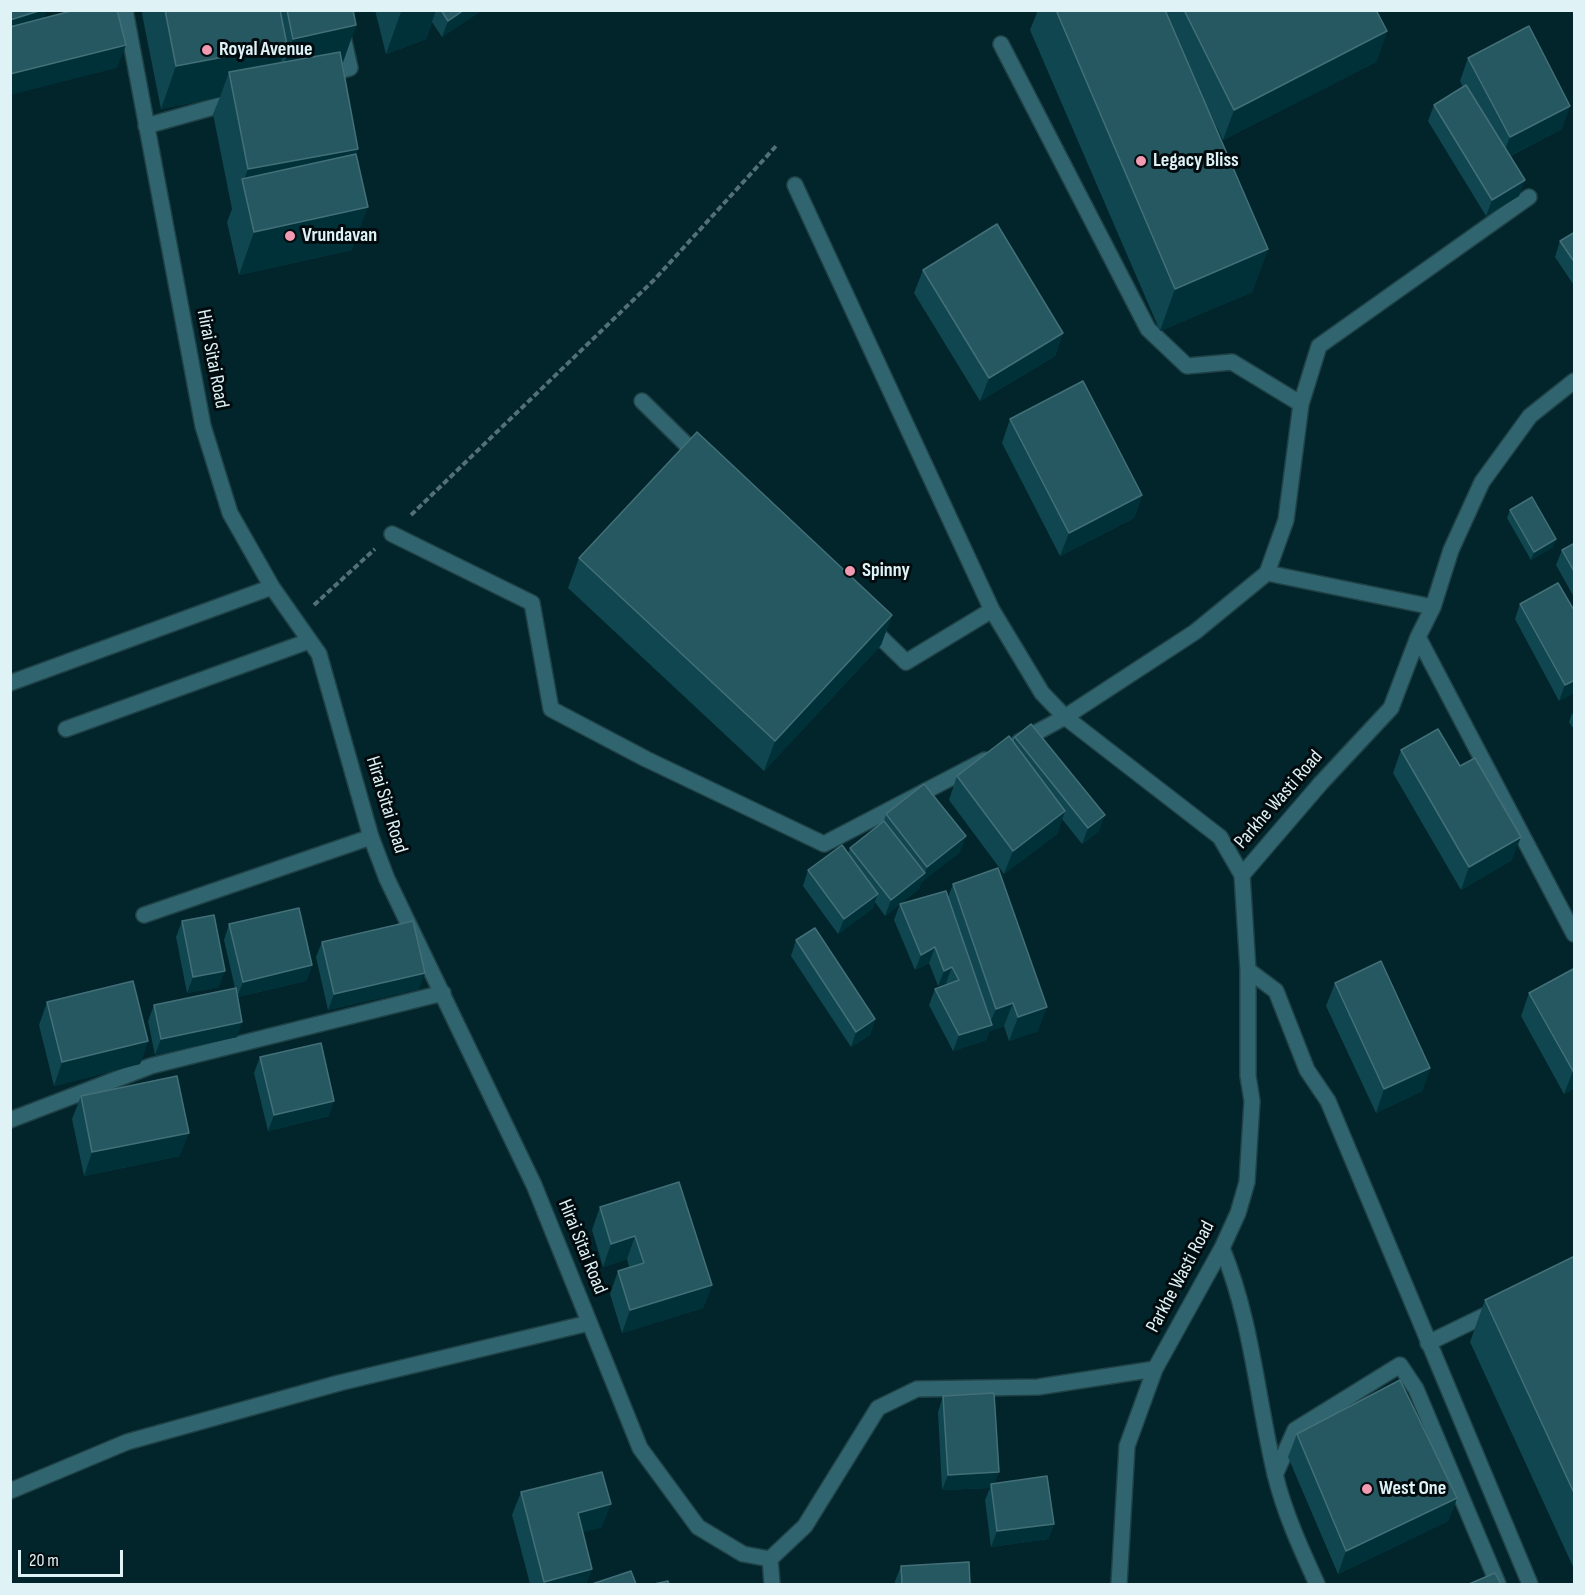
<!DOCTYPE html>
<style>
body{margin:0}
#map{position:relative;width:1585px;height:1595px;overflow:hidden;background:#01252b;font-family:"Sofia Sans Condensed",sans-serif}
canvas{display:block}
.frame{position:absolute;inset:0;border:12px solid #dff2f6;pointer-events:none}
.scale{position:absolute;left:18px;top:1550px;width:105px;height:27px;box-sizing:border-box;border:3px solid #dff2f6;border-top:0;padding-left:8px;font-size:18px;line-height:21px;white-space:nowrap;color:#dff2f6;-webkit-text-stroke:4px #020c0f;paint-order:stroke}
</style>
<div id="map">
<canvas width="1585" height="1595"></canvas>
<div class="frame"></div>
<div class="scale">20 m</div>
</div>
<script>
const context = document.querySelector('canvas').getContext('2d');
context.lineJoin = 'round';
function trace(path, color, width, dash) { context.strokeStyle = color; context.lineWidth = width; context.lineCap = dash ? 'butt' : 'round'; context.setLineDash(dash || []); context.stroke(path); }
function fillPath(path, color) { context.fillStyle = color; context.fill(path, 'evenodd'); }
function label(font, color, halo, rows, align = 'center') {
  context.font = font + ' "Sofia Sans Condensed",sans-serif'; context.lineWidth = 6; context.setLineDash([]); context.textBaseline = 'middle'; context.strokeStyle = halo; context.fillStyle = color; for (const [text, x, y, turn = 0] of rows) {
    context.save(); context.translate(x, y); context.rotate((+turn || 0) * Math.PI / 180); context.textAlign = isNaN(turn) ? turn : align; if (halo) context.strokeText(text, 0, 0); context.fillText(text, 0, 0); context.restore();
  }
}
const minor = new Path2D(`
 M125,10L203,426L230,513L272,587L319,654L371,837L387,879L534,1185L640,1448L698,1527L743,1554L770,1559L805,1526L878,1408L917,1389L1038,1387L1155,1369
 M1001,44L1148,329L1187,366L1232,362L1301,404
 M325,75L350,68L337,10
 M146,126L235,101
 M795,185L992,610L1042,693L1065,717L1019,742
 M642,401L699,457
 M392,534L532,603L551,709L646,759L824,844L985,760
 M1267,573L1433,607
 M869,626L906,662L992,610
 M1418,637L1574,934
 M10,683L272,587
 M66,729L309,641
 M1242,875L1220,837L1065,717L1195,632L1267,573L1286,520L1301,404L1319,346L1529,197
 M144,915L371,837
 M1248,970L1276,991L1307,1070L1328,1101L1530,1584
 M10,1120L151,1066L443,993
 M1222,1248C1252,1321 1257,1398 1275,1474C1284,1512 1301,1549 1317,1584
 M1428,1343L1496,1310
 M1275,1475L1295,1430L1400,1365L1416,1389L1498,1584
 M10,1491L127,1442L339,1383L589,1323
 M770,1559L772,1584
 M1119,1584L1127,1446L1155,1369L1222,1248L1238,1213L1247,1182L1252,1101L1248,1076V970L1242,875L1321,783L1391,708L1418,637L1433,607L1451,550L1482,482L1530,416L1574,381`);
trace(minor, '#204247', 18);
trace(new Path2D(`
 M411,515L655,279L777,145
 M314,605L375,549`), '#527075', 4, [6, 3]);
trace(minor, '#30656f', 15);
fillPath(new Path2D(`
 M143,10H353L356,25L343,63L356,155L352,250L239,275L227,222L232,209L213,114L220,97L161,109L142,14Z
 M375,10H482L442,37L432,22L426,39L386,54Z
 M1038,10H1376L1387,31L1376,62L1223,140L1207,107L1268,249L1252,292L1160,331L1030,30Z
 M1468,58L1562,129L1510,156L1519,196L1486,216L1428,121L1434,105L1463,87L1460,81Z
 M1575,232V287L1555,257L1560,241Z
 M923,270L1063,333L1055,356L980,401L914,293Z
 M1010,419L1142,495L1134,518L1060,556L1002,443Z
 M1510,510L1553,547L1531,560L1507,518Z
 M1575,543V599L1556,565L1562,550Z
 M579,558L892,615L881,645L764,771L568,588Z
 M1520,604L1575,612V692L1559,701L1515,619Z
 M1575,712V731L1569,722L1572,714Z
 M1015,737L1099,831L1082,844L1062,819L1057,834L1004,874L949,800L957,776L1013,742Z
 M1401,750L1512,860L1461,890L1393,773Z
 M886,814L960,852L921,882L919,889L885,916L875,902L872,909L838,934L803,886L808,870L848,853L850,848L884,821Z
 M953,884L1038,1031L1009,1041L1004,1026L989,1031L986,1040L953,1051L929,1005L935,989L947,984L946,983L938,986L929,963L915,970L894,920L900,904L948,897Z
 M182,921L219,987L187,993L176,937Z
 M229,924L312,965L306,981L237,997V1037L155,1055L148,1021L154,1005L235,988L224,940Z
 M796,940L875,1019L870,1035L851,1047L791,956Z
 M322,942L419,989L328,1010L316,957Z
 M1575,968V1088L1564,1094L1521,1016L1529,993Z
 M1335,983L1430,1068L1422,1091L1376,1113L1326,1006Z
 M47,1002L148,1041L140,1064L54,1086L39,1025Z
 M260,1057L329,1116L268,1131L254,1073Z
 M81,1096L180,1156L84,1176L72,1119Z
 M600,1207L712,1285L703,1308L622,1333L610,1294L618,1271L629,1267L627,1259L603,1267L592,1230Z
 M1575,1256V1571L1470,1342L1485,1300Z
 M943,1396L994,1484L1054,1524L1048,1539L991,1547L985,1500L990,1488L942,1490L938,1412Z
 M1297,1434L1457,1498L1448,1521L1338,1574L1288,1457Z
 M521,1492L602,1527L583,1532L592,1569L586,1584H530L512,1515Z
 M901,1566L970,1584H894Z`), '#10464f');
fillPath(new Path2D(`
 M42,10H47L39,32L10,40V20Z
 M404,10H436L426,39L386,54L401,12Z
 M464,10H482L442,37L448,21Z
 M356,25L341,67L278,81L293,39Z
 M1387,31L1376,62L1223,140L1234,110Z
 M126,45L117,68L10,95V74Z
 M287,45L271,87L229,72L220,97L161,109L176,66Z
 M1570,106L1562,129L1501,160L1510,137Z
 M358,149L343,191L243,182L248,169Z
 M1525,180L1519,196L1486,216L1492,200Z
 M368,207L352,250L239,275L254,232Z
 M1268,249L1252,292L1160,331L1175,289Z
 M1063,333L1055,356L980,401L989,378Z
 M1142,495L1134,518L1060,556L1069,533Z
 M1556,539L1553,547L1531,560L1534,552Z
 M892,615L881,645L764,771L775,741Z
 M1575,680V692L1559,701L1565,685Z
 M1065,811L1057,834L1004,874L1013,851Z
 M1105,815L1099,831L1082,844L1088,828Z
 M966,836L960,852L922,882L927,867Z
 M1521,837L1512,860L1461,890L1469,867Z
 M925,873L919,889L885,916L891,900Z
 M878,894L872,909L838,934L844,919Z
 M935,947L929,963L915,970L921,955Z
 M312,965L306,981L237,997L243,982Z
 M952,967L946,983L938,986L944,971Z
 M225,971L219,987L187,993L193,977Z
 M425,973L419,989L328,1010L334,994Z
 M1013,1003L1004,1026L989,1031L986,1040L953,1051L959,1035L989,1025L996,1009Z
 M1047,1007L1038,1031L1009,1041L1018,1017Z
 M875,1019L870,1035L851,1047L856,1032Z
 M242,1022L237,1037L155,1055L161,1039Z
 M148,1041L140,1064L54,1086L62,1062Z
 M1430,1068L1422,1091L1376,1113L1384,1089Z
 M1575,1069V1088L1564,1094L1573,1071Z
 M334,1101L329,1116L268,1131L274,1115Z
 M189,1133L180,1156L84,1176L92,1152Z
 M635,1236L627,1259L603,1267L611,1244Z
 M712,1285L703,1308L622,1333L630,1310Z
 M999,1472L993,1487L991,1484L990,1488L942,1490L948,1475Z
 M1457,1498L1448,1521L1338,1574L1346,1551Z
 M611,1504L602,1527L570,1536L578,1513Z
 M1054,1524L1048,1539L991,1547L997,1531Z
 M592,1569L586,1584H543L544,1582Z`), '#003139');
const building = new Path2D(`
 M10,10H42L10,20Z
 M75,10H117L126,45L10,74V27Z
 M165,10H280L287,45L176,66Z
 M287,10H353L356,25L293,39Z
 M441,10H464L448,21Z
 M1056,10H1165L1268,249L1175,289Z
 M1184,10H1376L1387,31L1234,110Z
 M1529,26L1570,106L1510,137L1468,58Z
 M340,52L358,149L248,169L229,72Z
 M1466,85L1525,180L1492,200L1434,105Z
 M356,154L368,207L254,232L242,179Z
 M997,224L1063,333L989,378L923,270Z
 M1575,232V263L1560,241Z
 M1083,381L1142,495L1069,533L1010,419Z
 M697,432L892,615L775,741L579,558Z
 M1532,497L1556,539L1534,552L1510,510Z
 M1575,543V573L1562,550Z
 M1558,583L1575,612V680L1565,685L1520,604Z
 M1031,724L1105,815L1088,828L1015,737Z
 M1438,729L1460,766L1475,758L1521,837L1469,867L1401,750Z
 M1009,736L1065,811L1013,851L957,776Z
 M924,784L966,836L927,867L886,814Z
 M884,821L925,873L891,900L850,848Z
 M842,845L878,894L844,919L808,870Z
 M998,868L1047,1007L1018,1017L1013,1003L996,1009L953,884Z
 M946,891L992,1025L959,1035L935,989L959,980L952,967L944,971L935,947L921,955L900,904Z
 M299,908L312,965L243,982L229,924Z
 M214,915L225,971L193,977L182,921Z
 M413,921L425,973L334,994L322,942Z
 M815,928L875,1019L856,1032L796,940Z
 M1381,961L1430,1068L1384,1089L1335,983Z
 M1575,968V1069L1573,1071L1529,993Z
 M133,981L148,1041L62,1062L47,1002Z
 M236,988L242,1022L161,1039L154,1005Z
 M321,1043L334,1101L274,1115L260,1057Z
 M177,1076L189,1133L92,1152L81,1096Z
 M679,1182L712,1285L630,1310L618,1271L644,1263L635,1236L611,1244L600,1207Z
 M1575,1256V1495L1485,1300Z
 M1400,1380L1457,1498L1346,1551L1297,1434Z
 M994,1393L999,1472L948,1475L943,1396Z
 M602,1472L611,1504L578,1513L592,1569L544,1582L521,1492Z
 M1047,1476L1054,1524L997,1531L991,1484Z
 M969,1562L970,1584H902L901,1566Z
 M631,1571L636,1584H592Z
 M1495,1573L1501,1584H1469Z
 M668,1581L669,1584H654Z`);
fillPath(building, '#265861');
trace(building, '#437078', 1.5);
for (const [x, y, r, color] of [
 [207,50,6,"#f19ab2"],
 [1141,161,6,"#f19ab2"],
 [290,236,6,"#f19ab2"],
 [850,571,6,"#f19ab2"],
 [1367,1489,6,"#f19ab2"]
]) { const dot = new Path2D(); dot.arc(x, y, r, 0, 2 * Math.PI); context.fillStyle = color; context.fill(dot); trace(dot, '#020c0f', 2); }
label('bold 20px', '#dff2f6', '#020c0f', [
 ["Royal Avenue",219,50],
 ["Legacy Bliss",1153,161],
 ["Vrundavan",302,236],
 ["Spinny",862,571],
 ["West One",1379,1489]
], 'left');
label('20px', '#dff2f6', '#020c0f', [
 ["Hirai Sitai Road",212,359,79],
 ["Parkhe Wasti Road",1279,800,-49],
 ["Hirai Sitai Road",386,805,73],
 ["Hirai Sitai Road",582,1247,68],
 ["Parkhe Wasti Road",1181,1277,-62]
]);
</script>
